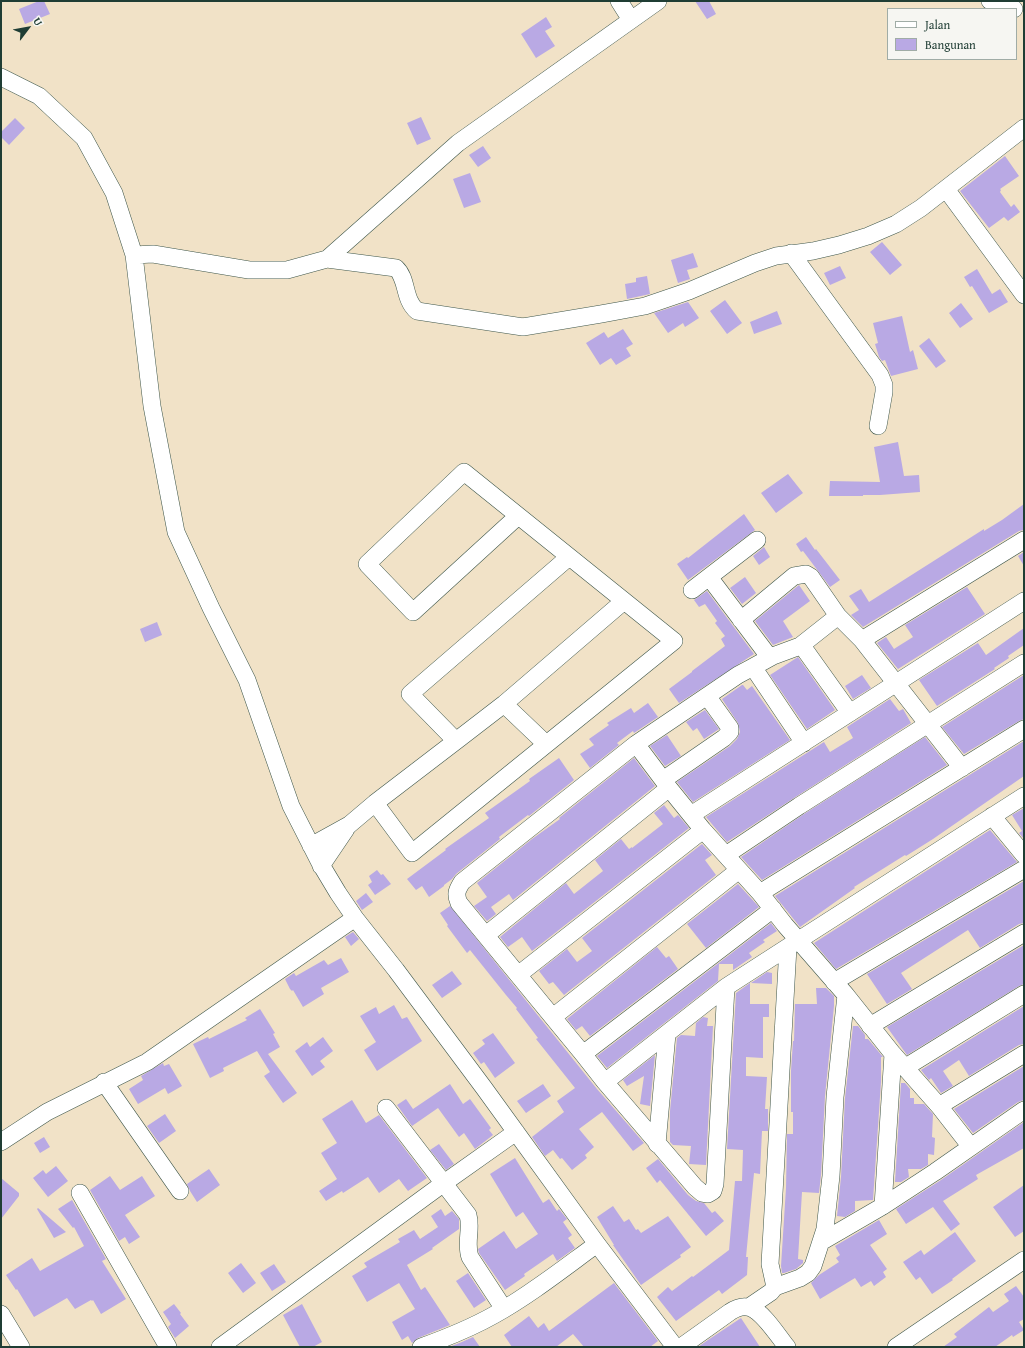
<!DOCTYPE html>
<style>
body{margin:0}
#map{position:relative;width:1025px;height:1348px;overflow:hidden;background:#f1e2c7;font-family:"Gentium Book Plus",serif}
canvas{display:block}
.frame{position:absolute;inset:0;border:2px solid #1f3d34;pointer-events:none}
.legend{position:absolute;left:887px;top:8px;width:130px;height:52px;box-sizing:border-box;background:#f6f6f2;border:1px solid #a0aca6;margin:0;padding:5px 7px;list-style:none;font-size:12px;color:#1f3d34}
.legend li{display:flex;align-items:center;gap:8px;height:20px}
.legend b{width:20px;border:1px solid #a0aca6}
.north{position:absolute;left:8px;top:8px;width:40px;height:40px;-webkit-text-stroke:3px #f6f6f2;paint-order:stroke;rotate:58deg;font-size:11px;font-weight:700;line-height:16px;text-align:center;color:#1f3d34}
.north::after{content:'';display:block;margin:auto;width:14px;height:18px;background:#1f3d34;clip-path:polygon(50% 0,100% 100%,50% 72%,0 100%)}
</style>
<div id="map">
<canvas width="1025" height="1348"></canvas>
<div class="frame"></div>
<ul class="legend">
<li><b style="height:5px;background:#fff"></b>Jalan</li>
<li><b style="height:11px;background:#b9a9e4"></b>Bangunan</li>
</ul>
<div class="north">U</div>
</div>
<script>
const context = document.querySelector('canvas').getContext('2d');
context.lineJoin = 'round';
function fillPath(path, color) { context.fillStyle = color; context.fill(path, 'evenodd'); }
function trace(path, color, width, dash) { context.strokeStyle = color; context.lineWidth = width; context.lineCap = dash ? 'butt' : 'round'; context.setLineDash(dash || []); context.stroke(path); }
fillPath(new Path2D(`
 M39,1H44L50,14L25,24L19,9Z
 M695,1H709L716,14L707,19Z
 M546,17L552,27L545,31L555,46L536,58L521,34Z
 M421,117L431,139L417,145L407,123Z
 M15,118L25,128L9,145L1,137V132Z
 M483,146L491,158L478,167L469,155Z
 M1005,156L1019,176L1000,189L1001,190L1000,192L1011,207L1014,204L1020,212L1008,221L1004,217L989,228L960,191Z
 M470,173L481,202L464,208L453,179Z
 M882,242L902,265L890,275L870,252Z
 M693,253L698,267L687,270L690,279L678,283L671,260Z
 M840,266L846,278L830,285L824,273Z
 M977,269L992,294L1000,289L1008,302L989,313L972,286L970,287L964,277Z
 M647,276L650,294L627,299L625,284L636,282V278Z
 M725,300L742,323L727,334L710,311Z
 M688,302L699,318L685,327L683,323L668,333L654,313Z
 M961,303L973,319L960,328L949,313Z
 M777,311L782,324L754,334L750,322Z
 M902,316L910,352L913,350L918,369L891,376L885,360L882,361L879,357L875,344L878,343L873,323Z
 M623,329L633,344L626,348L631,356L616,365L611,358L600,365L586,343L604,332L608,338Z
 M929,338L946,361L936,368L919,346Z
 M898,442L904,476L919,475L920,492L880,495H863V496H829L830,481L880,482L874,447Z
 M788,474L803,493L776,513L761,493Z
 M1024,504V530L1019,531L863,627L851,615L859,610L849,596L861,589L869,602L984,529V531L1002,520Z
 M744,514L755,530L688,580L677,564L687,557L688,558Z
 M806,537L815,550L816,549L840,580L830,587L803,551L801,552L796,544Z
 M764,547L770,557L759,565L753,556Z
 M1024,552V566L1018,556Z
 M745,577L756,593L742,604L730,588Z
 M799,585L810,601L783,621L793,637L773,645L755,621Z
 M967,587L985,614L898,669L877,643L886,637L894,649L897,647L913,637L905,625Z
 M707,591L754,654L679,703L669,689L692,672V671L725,646L721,639L725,636L715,623L717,621L705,604L699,607L694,600Z
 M157,622L162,635L145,642L140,629Z
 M1024,628V645L1008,656L1009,658L994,668L995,669L937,706L919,680L978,643L986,655Z
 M798,657L835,710L807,729L770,675Z
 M862,675L871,688L853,699L845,686Z
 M1024,675V719L1019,721L964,754L942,727Z
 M742,685H743L747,690L752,686L790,740L693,802L677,782L730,746L737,739L740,732L738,723L722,699Z
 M890,699L899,711L903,709L911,723L794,798L727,842L706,817L824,742L830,752L853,738L847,727Z
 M648,703L658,717L634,733L633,731L617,743L619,745L590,768L580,754L594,745L589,739L609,725L607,723L631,708L634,713Z
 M705,710L719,729L704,739L697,728L693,731L686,722Z
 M667,735L681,756L665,766L650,746Z
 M925,737L947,765L762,880L741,857L804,814Z
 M1024,741V776L933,839L906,856L905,855L854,887L855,888L800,927L775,896Z
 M559,758L574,780L529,816L528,815L499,837L500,839L456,874L452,879L444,885V886L429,897L422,886L416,890L407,879L446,850L445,849L489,818L485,813L530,781L529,779Z
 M634,758L655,786L513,900L509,894L491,907L496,914L487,921L474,906L487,897L477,883L532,839L560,819L559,818Z
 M664,805L674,818L678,815L689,828L532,951L522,937L508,947L500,937L566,883L574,894L603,871L595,860L621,839L629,849L632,847V848L663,824L654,813Z
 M1024,808V839L1019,833L1022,831L1012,815Z
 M990,830L1017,862L836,969L814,943Z
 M702,844L712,855L705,860L716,875L564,995L553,982L549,984L539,971L567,949L577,962L592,951L582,938Z
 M377,870L381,875L383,874L391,884L375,895L368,885L372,882L369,876Z
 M1024,881V923L1019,924L980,948L968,930L901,973L912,989L887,1004L867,974Z
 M738,884L759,907L706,948L687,924Z
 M366,893L373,902L362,910L356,901Z
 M450,906L597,1089L644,1143L633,1151L602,1112L579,1129L594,1147L585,1155L587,1158L572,1170L562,1158L560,1159L553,1150L545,1156L532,1137L564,1112L557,1101L575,1088L536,1039L538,1038L516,1009L517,1008L506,995L470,950L467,953L447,926L448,925L440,913Z
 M771,923L777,931L763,940L765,942L749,953L752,957L733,970V964H719L718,981L607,1068L597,1056Z
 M353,932L359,939L351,946L345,937Z
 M1024,945V984L1019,986L907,1055L887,1027Z
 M657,947L666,958L669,956L678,969L590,1036L582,1026L576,1030L567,1019Z
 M341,958L349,972L321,988L324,994L303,1007L293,990L292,991L290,989L285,979L294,973L296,976L324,960L328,965Z
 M452,971L462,984L442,998L432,985Z
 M767,972L772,973V984L751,983Z
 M750,983V1004H769V1017H763V1058L746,1057V1076L767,1077L765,1109H768V1131H762L760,1174L754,1173L746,1257H748L747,1275L722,1294L719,1290L676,1321L657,1297L668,1287L672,1291L692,1276L693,1277L729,1250L735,1181H742L743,1150L727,1149L736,993Z
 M816,988H826L834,996V1006L825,1096L821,1175L819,1193L802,1192L798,1259L803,1260V1263L796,1269L784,1273H782L781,1266L786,1188L787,1134H793V1112H791V1071L793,1041H794L795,1004H817Z
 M394,1005L402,1019L407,1017L422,1041L377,1071L364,1050L376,1042L360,1016L376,1007L379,1014Z
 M1024,1006V1044L1019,1045L969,1076L959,1060L943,1071L953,1086L941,1093L931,1078L929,1080L921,1070Z
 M260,1009L275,1033L273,1034L280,1047L268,1054L297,1093L283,1103L264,1076L270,1072L257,1051L223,1068L224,1071L210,1078L193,1044L208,1037L209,1039L247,1020L245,1018Z
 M703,1017L708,1018L707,1026H713L706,1165L689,1164L691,1146L673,1145L670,1142V1111L677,1038L681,1035L695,1036L696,1023Z
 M853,1026H858L865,1035V1039H868L883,1057H881V1082L873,1200L855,1201V1211L845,1217L837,1216L841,1177L845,1098Z
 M493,1033L515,1063L495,1078L484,1062L481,1064L473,1053L485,1044L482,1040Z
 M323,1037L333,1051L320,1061L325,1067L312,1076L295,1051L307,1042L310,1047Z
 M655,1055L650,1106L640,1104L644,1076L627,1086L623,1080Z
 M163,1063L164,1066L169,1064L182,1086L168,1094L165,1088L138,1104L129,1089L143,1080L141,1076Z
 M1024,1066V1100L1018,1102L973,1133L954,1109Z
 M901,1083H905L910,1089V1098H914V1104H924L933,1114L932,1137L935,1138L934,1155L928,1154V1165L921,1169H908L909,1177L901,1182H895Z
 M450,1084L463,1104L470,1099L491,1128L489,1130L493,1135L475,1149L464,1133L459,1137L438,1108L412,1126L397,1105L406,1099L413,1109Z
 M543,1084L551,1096L526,1113L517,1101Z
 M352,1100L366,1123L379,1115L427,1178L408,1191L399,1179L379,1193L368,1177L343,1193L342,1191L326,1201L319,1191L337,1179L321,1153L337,1143L322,1119Z
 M165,1114L176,1131L159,1143L147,1126Z
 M1024,1122V1148L976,1175L978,1179L943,1201L960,1224L951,1231L933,1207L906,1224L896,1209L941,1180Z
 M44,1137L50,1147L40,1153L34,1143Z
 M439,1144L454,1164L446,1170L430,1150Z
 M515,1158L543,1203L549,1199L557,1211L559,1209L567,1219L563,1222L572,1235L568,1238L575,1248L557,1261L553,1254L524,1274L525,1276L505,1290L479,1253L478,1249L504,1231L516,1249L538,1234L523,1212L516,1217L490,1174Z
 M658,1159L688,1195L696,1201L704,1203L712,1213L715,1211L724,1221L706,1236L660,1180L657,1183L646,1168Z
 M56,1166L68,1181L48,1197L33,1178L43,1170L46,1174Z
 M209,1169L220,1185L197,1202L190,1191L187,1184Z
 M110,1176L120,1190L142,1176L155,1196L125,1215L140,1237L129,1244L125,1237L119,1241L90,1190Z
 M1,1178L19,1193V1196L1,1219Z
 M1024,1185V1231L1015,1237L993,1207Z
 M72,1200L106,1259L102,1261L126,1299L101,1314L93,1300L92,1301L91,1300L75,1309L67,1298L34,1317L17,1289L16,1290L6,1275L32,1258L40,1271L84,1246L74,1227L73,1228L58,1209Z
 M613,1206L624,1222L629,1219L636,1230L638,1229L641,1233L668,1216L691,1247L680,1255L681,1257L641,1285L613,1245H614L597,1217Z
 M38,1208L66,1232L54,1238L37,1209Z
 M441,1209L445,1216L452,1211L459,1219V1229L432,1248L433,1249L407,1265L421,1290L425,1287L450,1325L418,1338L412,1343L408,1336L402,1340L392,1322L415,1309L399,1283L367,1302L352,1276L367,1267L364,1263L400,1242L398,1239L414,1230L420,1239L438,1227L431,1216Z
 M879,1220L887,1234L870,1245L887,1269L883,1272L886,1277L874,1286L871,1281L861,1287L855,1278L820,1299L811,1283L819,1275L839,1262L836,1258L840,1255L835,1246Z
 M955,1232L976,1261L952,1279L953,1280L932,1294L920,1277L916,1280L903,1262L921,1250L924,1255Z
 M241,1263L256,1283L243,1293L228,1273Z
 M274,1264L286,1282L272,1291L260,1273Z
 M468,1273L486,1300L474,1308L456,1281Z
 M614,1283L658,1341L650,1347H584L573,1334L556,1347H512L504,1335L529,1316L538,1328L544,1323L549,1331Z
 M1016,1286L1024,1297V1319L1019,1322L1024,1330L1013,1337L1012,1335L995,1347H943L957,1337L954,1334L989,1307L993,1312L1009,1301L1004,1294Z
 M174,1304L181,1313L180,1314L189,1326L175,1338L168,1327L171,1324L163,1312Z
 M302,1304L322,1342L313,1347H300L283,1315Z
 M741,1318L760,1347H698L708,1340Z
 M473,1337L480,1347H449L462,1342Z`), '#b9a9e4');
const minor = new Path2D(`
 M619,1L631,20
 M990,1L1014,9
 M1,77L39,96L84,138L114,193L134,255L152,406L176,532L211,608L247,680L291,806L320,863L338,893L355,918L396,970L484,1088L597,1244L675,1347
 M946,189L1024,295
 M791,253L880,375L884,385V392L878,426
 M134,255L153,254L249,270H287L327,259L458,143L658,1
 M327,259L396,268C408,279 403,299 417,311L523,327L601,314L645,306L689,291L755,263L776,256L813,251L839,245L868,236L896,224L921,208L1024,128
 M569,557L410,694L456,741L504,704L624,601
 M709,577L767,654L773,656
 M692,590L757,540
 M741,620L794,576L806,574L811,577L838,616L862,640L962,768
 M862,640L1024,540
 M800,646L838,616
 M753,667L773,656L800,646L805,650L850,713
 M504,704L546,744
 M636,744L669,788L703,830L760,893L785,925L846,995L893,1054L939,1106L971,1147
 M663,780L724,738L730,732V728L707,696
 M375,803L456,741
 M691,815L1024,601
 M992,816L1024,855
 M311,846L349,825L375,803L412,853L674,641L464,472L367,564L413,612L518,516
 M726,855L799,806L1024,663
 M321,866L346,829
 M760,893L1024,729
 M486,935L669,788
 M518,975L703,830
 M834,982L1024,869
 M726,987L715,1184L713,1191L708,1194L702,1193L695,1187L605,1082L583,1054L459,903C455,894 457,890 462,882L636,744L738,675L753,667L804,743
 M846,995L835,1097L831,1176L825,1229L813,1266L808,1273L800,1278L775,1287L770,1264L788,947L1024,796
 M553,1017L739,870
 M870,1026L1024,933
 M583,1054L773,909
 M906,1067L1024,994
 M104,1082L180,1191
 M605,1082L726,987L788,947
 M939,1106L1024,1054
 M386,1108L468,1215C472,1229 465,1243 470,1257L504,1309
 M1,1142L47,1112L147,1062L355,918
 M657,1144L667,1034
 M80,1193L168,1347
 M883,1206L893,1054
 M821,1242L883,1206L935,1172L1024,1110
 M749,1307L771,1292L775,1287
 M1,1314L21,1347
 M220,1347L444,1183L516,1132
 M421,1347C446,1338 471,1328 494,1315C530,1295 564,1268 597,1244
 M681,1347L730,1312C736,1308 744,1305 751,1308C764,1313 778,1336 787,1347
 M896,1347L1024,1260`);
trace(minor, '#3e564a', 18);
trace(minor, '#fff', 17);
</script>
